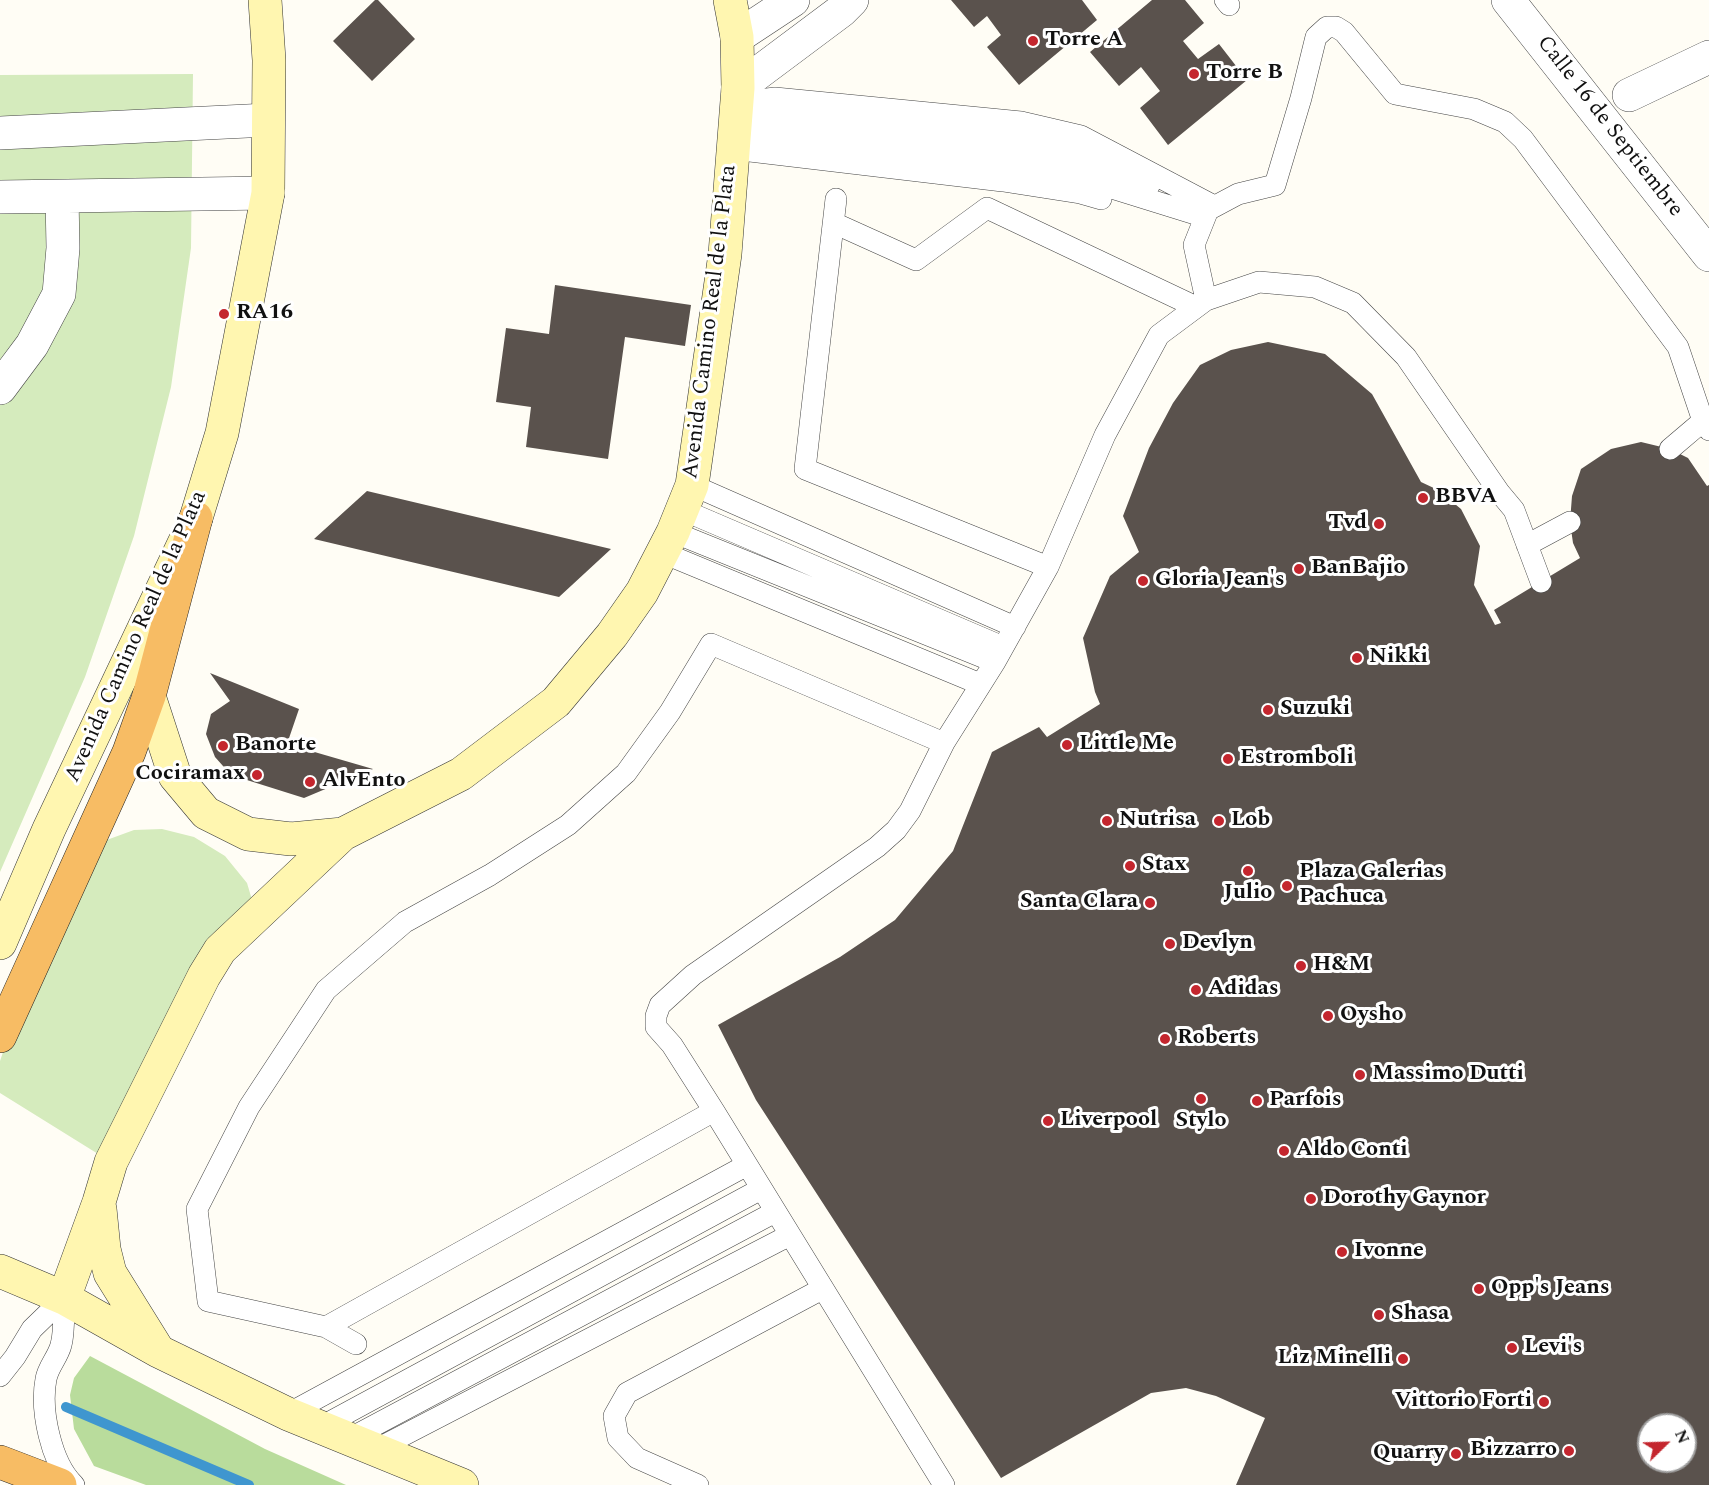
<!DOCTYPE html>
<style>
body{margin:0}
#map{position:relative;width:1709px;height:1485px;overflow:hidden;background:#fffdf5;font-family:Spectral,serif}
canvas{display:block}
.north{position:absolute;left:1637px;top:1413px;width:60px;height:60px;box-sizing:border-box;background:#fff;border:2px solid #a0a0a0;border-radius:50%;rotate:67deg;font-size:16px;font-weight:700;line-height:24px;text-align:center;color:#111}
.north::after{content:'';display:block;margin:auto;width:21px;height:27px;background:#c4262e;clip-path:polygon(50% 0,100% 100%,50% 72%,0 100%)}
</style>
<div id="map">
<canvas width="1709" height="1485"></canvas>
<div class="north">N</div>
</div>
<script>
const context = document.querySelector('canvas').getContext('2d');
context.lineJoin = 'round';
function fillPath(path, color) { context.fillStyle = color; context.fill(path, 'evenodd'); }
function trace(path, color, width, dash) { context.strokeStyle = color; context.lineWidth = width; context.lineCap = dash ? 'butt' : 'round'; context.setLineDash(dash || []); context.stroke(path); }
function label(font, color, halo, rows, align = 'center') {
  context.font = font + ' Spectral,serif'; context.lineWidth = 6; context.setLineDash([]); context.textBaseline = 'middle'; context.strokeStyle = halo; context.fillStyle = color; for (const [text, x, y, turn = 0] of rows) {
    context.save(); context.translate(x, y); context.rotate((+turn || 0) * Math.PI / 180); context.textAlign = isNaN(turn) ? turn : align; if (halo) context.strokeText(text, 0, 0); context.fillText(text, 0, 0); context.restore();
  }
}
fillPath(new Path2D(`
 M193,74L191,248L171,387L134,536L85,677L0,872V75Z
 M162,829L194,837L225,856L247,883L255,910L111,1162L0,1093V1061L18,1008L93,845L134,830Z`), '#d5ebbd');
fillPath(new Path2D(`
 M90,1356L265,1449L346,1485H146L94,1466L74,1429L70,1395L74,1378Z`), '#b9dc9c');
trace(new Path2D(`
 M66,1407L249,1485`), '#3f96cf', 10);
fillPath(new Path2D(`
 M375,0H378L415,39L372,81L333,41Z
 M951,0H1082L1097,20L1019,85L987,47L1001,35L987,16L974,27Z
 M1152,0H1185L1204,23L1183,41L1198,59L1219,44L1247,80L1168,145L1140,108L1160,91L1141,67L1119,86L1090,52Z
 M555,285L691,305L685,346L625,337L608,459L526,447L531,407L496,402L506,328L549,334Z
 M1268,342L1325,354L1372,394L1421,482L1438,490L1461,509L1480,546L1474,585L1495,625L1501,623L1494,610L1580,558L1573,543L1570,522L1572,496L1581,469L1611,449L1641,442L1670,449L1688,458L1707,486L1709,485V1485H1236L1265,1418L1216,1396L1186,1388L1151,1393L1001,1478L756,1100L718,1025L840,957L895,920L953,851L992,752L1039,727L1047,737L1100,704L1095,692L1083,638L1110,576L1139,552L1123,516L1149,448L1173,403L1200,365L1231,350ZM1649,1425H1685V1461H1649Z
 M367,491L611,549L559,597L314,539Z
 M210,673L299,709L287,744L373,769L304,798L231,775L215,757L206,734L211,714L230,701Z`), '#5a524d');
const service = new Path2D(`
 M1225,0L1229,5
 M736,103L775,98L1021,122L1081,136L1214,206
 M736,117H776L1019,143L1078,156L1149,186
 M734,131L1013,163L1073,176L1205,217
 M733,149L1003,181L1080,193L1101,199
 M836,199L805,469L1048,567
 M834,223L916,260L987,208L1196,307
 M1206,300L1194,245L1208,210L1238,194L1275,185L1301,98L1316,37L1327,27H1336L1344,32L1395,94L1474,109L1505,122L1523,139L1678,347L1703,421
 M1670,449L1703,421L1709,430
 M692,485L1015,627
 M683,510L1003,647
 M673,532L995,662
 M1527,545L1570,522
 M661,552L980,684
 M64,1298C63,1312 65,1331 61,1345C58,1357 48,1367 46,1379C40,1410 51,1463 74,1485
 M326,1327L714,1111
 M356,1344L326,1327L208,1301L197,1209L249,1107L326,990L405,922L490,875L568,825L626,773L670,712L711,644L944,743
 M0,1376L15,1357L32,1329L64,1298
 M288,1414L747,1165
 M319,1428L761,1189
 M349,1439L775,1212
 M375,1450L790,1235
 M698,1485L637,1458L618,1438L614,1416L627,1393L822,1289
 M944,1485L714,1111L672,1045L656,1027V1016L660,1005L693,975L877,847L896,830L910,811L944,743L995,662L1048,567L1105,435L1159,335L1206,300L1259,282L1315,287L1353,303L1406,357L1499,492L1514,510L1541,582`);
const minor = new Path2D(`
 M1508,0L1709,255
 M737,37L793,0
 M738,88L841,11L852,0
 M1629,95L1709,57
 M0,133L268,120
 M0,197L268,193
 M0,388L32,345L59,294L63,248L62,197`);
const secondary = new Path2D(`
 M149,696L175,776L206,813L248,834L291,839L343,834
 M0,943L49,829L196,518L222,433L268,193L269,60L265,0
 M100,1209L104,1249L110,1273L156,1347
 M0,1271L64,1298L158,1351L288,1414L462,1485
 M64,1298L99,1202L111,1162L204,976L220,950L343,834L461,774L556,702L612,635L642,592L673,532L692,485L725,254L738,88L737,37L730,0`);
const trunk = new Path2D(`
 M0,1036L129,752L149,696L196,518
 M0,1462L60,1485`);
trace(service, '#444', 22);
trace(minor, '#444', 34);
trace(secondary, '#333', 34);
trace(trunk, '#222', 34);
trace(service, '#fff', 21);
trace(minor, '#fff', 33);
trace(secondary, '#fff6b0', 33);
trace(trunk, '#f7bc64', 33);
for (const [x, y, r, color] of [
 [1033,41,6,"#c4262e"],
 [1194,74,6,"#c4262e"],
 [224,314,6,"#c4262e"],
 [1423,498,6,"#c4262e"],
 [1379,524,6,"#c4262e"],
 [1299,569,6,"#c4262e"],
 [1143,581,6,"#c4262e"],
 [1357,658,6,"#c4262e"],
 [1268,710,6,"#c4262e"],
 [1067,745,6,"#c4262e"],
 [223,746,6,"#c4262e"],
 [1228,759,6,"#c4262e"],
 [257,775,6,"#c4262e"],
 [310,782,6,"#c4262e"],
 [1107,821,6,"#c4262e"],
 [1219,821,6,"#c4262e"],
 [1130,866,6,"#c4262e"],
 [1248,871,6,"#c4262e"],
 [1287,886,6,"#c4262e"],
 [1150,903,6,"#c4262e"],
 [1170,944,6,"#c4262e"],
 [1301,966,6,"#c4262e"],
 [1196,990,6,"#c4262e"],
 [1328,1016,6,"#c4262e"],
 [1165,1039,6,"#c4262e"],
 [1360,1075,6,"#c4262e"],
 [1201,1099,6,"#c4262e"],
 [1257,1101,6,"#c4262e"],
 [1048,1121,6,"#c4262e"],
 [1284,1151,6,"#c4262e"],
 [1311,1199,6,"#c4262e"],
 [1342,1252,6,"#c4262e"],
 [1479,1289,6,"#c4262e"],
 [1379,1315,6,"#c4262e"],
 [1512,1348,6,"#c4262e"],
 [1403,1359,6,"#c4262e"],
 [1544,1402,6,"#c4262e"],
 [1569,1451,6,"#c4262e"],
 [1456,1454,6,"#c4262e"]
]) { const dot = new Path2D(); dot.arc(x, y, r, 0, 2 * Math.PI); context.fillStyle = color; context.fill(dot); trace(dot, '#fff', 2); }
label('bold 22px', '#111', '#fff', [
 ["Torre A",1045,41],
 ["Torre B",1206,74],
 ["RA16",236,314],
 ["BBVA",1435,498],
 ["Tvd",1367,524,"right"],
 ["BanBajio",1311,569],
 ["Gloria Jean's",1155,581],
 ["Nikki",1369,658],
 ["Suzuki",1280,710],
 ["Little Me",1079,745],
 ["Banorte",235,746],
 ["Estromboli",1240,759],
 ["Cociramax",245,775,"right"],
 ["AlvEnto",322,782],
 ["Nutrisa",1119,821],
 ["Lob",1231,821],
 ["Stax",1142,866],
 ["Plaza Galerias",1299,873],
 ["Pachuca",1299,898],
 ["Julio",1248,894,"center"],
 ["Santa Clara",1138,903,"right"],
 ["Devlyn",1182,944],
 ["H&M",1313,966],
 ["Adidas",1208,990],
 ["Oysho",1340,1016],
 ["Roberts",1177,1039],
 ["Massimo Dutti",1372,1075],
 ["Parfois",1269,1101],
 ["Liverpool",1060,1121],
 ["Stylo",1201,1122,"center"],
 ["Aldo Conti",1296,1151],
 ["Dorothy Gaynor",1323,1199],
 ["Ivonne",1354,1252],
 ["Opp's Jeans",1491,1289],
 ["Shasa",1391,1315],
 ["Levi's",1524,1348],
 ["Liz Minelli",1391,1359,"right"],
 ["Vittorio Forti",1532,1402,"right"],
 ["Bizzarro",1557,1451,"right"],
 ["Quarry",1444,1454,"right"]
], 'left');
label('22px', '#111', '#fff', [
 ["Calle 16 de Septiembre",1609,127,52],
 ["Avenida Camino Real de la Plata",711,322,-83],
 ["Avenida Camino Real de la Plata",137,637,-66]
]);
</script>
